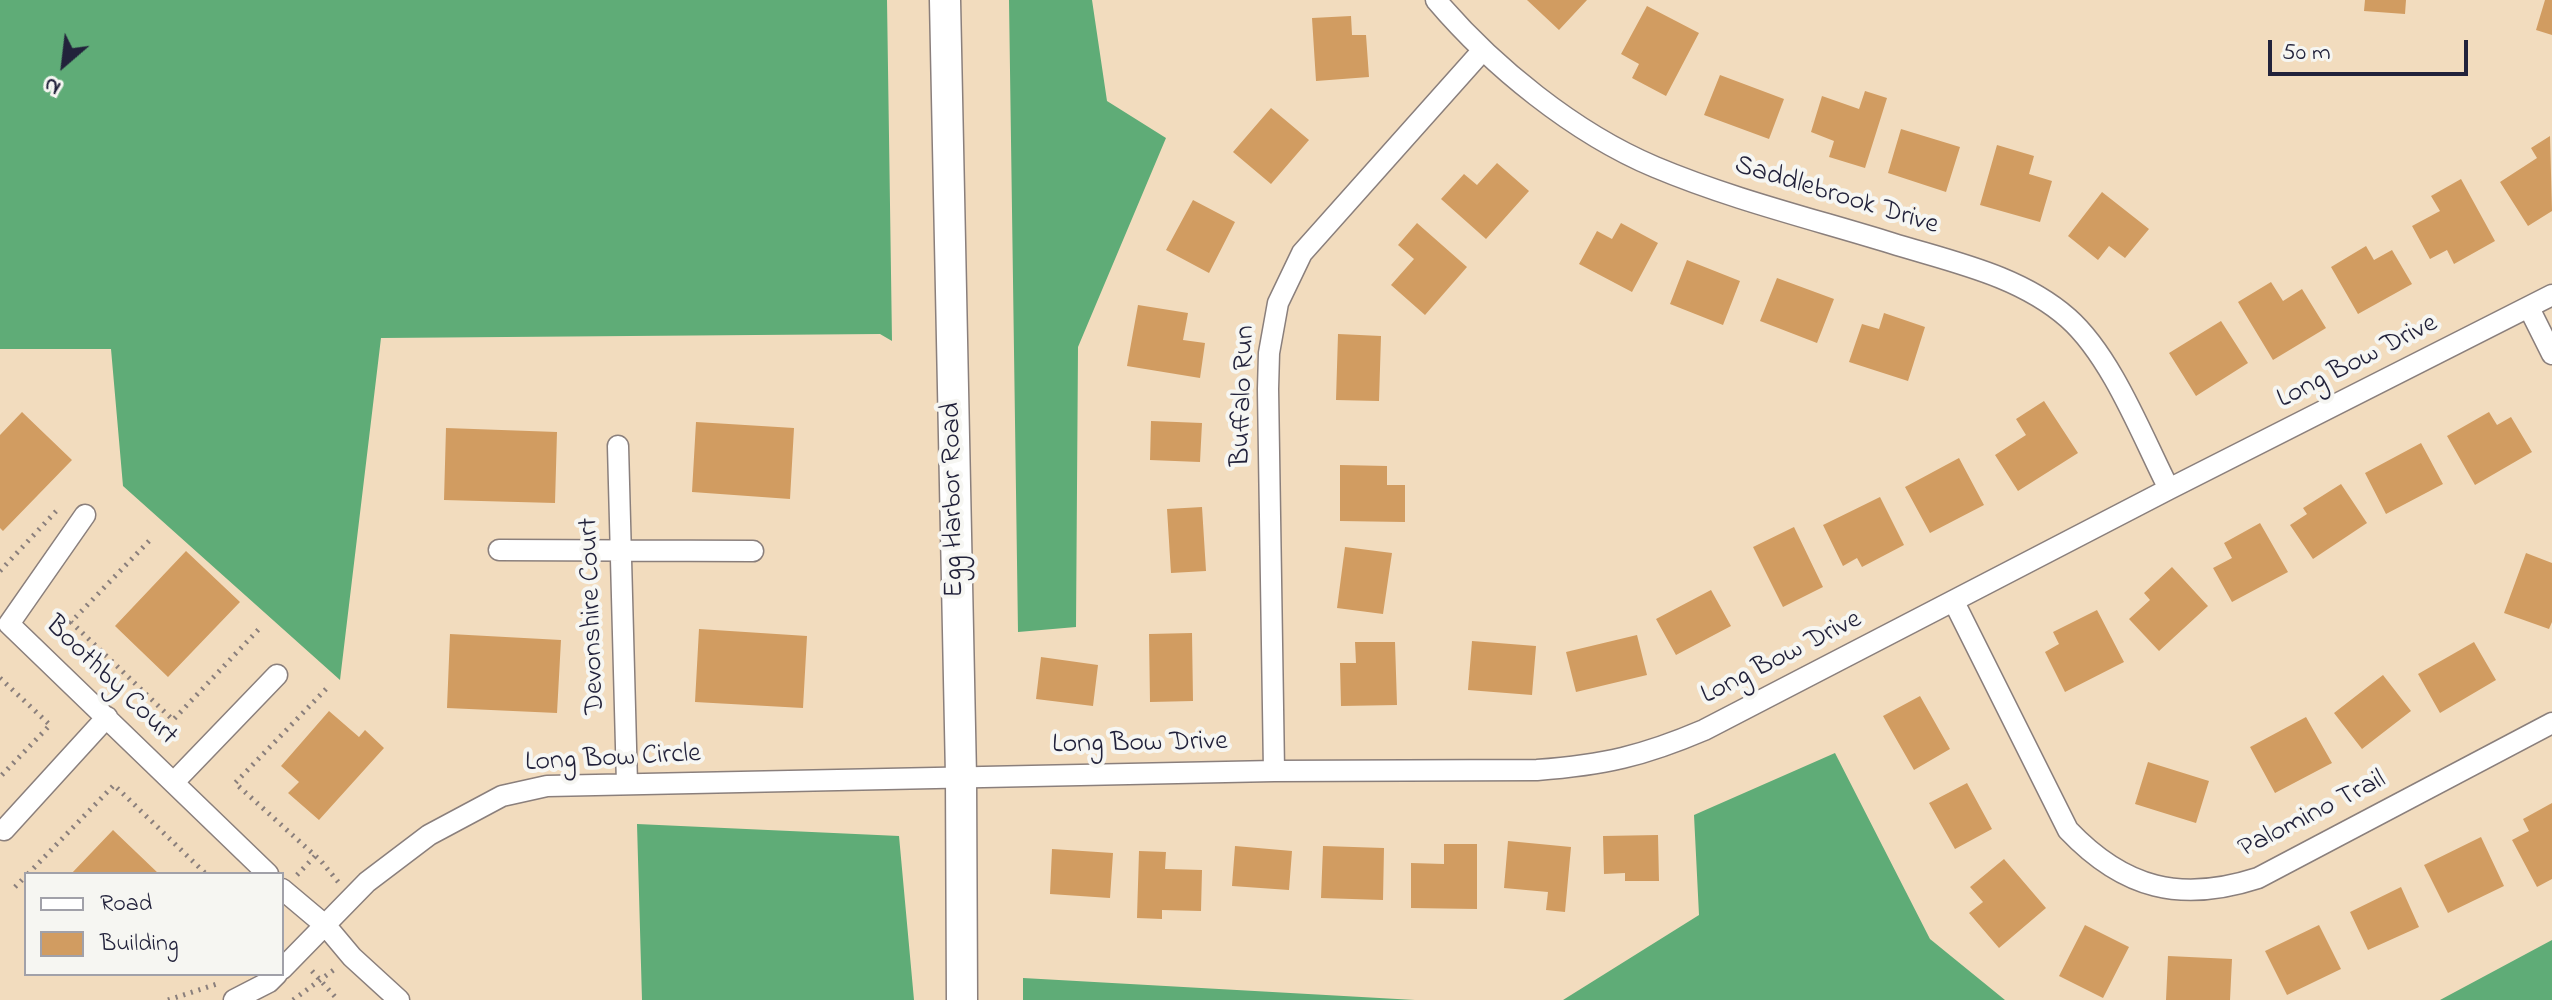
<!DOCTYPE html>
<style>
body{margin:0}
#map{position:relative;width:2552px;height:1000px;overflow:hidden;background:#f2dcbe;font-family:"Indie Flower",sans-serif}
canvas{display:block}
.legend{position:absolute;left:24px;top:872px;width:260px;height:104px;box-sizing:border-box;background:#f6f6f2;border:2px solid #a1a1a9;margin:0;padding:10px 14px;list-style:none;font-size:24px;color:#22223b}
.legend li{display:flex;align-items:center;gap:16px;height:40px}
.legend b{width:40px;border:2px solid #a1a1a9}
.north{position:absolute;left:24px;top:24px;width:80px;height:80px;-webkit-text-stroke:6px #f6f6f2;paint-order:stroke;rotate:208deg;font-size:22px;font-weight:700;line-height:32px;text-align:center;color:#22223b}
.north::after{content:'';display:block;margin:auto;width:28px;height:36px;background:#22223b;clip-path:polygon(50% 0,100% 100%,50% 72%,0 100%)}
.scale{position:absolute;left:2268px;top:40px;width:200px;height:36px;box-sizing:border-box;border:4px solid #22223b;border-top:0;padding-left:10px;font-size:24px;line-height:28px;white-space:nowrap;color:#22223b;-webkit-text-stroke:6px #f6f6f2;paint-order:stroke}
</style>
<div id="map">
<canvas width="2552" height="1000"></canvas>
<ul class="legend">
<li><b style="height:10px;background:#fff"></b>Road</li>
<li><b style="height:22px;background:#d19c61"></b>Building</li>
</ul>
<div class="north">N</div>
<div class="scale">50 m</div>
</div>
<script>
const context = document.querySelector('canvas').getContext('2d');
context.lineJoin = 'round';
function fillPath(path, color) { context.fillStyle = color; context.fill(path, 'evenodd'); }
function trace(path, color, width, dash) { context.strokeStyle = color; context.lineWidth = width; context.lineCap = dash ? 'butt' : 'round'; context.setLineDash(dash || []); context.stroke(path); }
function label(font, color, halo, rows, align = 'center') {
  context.font = font + ' "Indie Flower",sans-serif'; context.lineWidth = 8; context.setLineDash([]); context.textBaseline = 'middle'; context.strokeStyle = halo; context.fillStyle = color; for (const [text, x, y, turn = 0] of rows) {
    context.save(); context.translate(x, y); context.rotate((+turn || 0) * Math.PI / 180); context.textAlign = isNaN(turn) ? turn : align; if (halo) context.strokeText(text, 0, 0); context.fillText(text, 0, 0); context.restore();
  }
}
fillPath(new Path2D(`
 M0,0H887L892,341L880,334L381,338L340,680L123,486L111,349H0Z
 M1009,0H1092L1107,101L1166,138L1078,347L1076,627L1018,632Z
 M1835,753L1930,939L2005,1000H1563L1699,915L1694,815Z
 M637,824L899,836L914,1000H642Z
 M2552,940V1000H2440Z
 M1023,978L1415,1000H1023Z`), '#5fac77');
fillPath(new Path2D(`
 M1527,0H1587L1559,30Z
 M2365,0H2406L2405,14L2364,11Z
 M2545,0H2552V35L2536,30Z
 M1647,6L1699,33L1666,96L1632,78L1639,64L1621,54Z
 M1351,16L1352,35H1366L1369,77L1316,81L1312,18Z
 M1720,75L1784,99L1769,139L1704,115Z
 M1865,91L1887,98L1865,168L1829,157L1834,141L1811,132L1822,96L1859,109Z
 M1271,108L1309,140L1271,184L1233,152Z
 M1901,129L1960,147L1946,192L1888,173Z
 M2550,136L2552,211L2528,226L2500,182L2537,158L2531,148Z
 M1997,145L2034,156L2029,174L2052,181L2040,222L1980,205Z
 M1497,163L1529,191L1486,239L1441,199L1464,174L1477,185Z
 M2461,179L2495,241L2454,264L2447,250L2430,259L2412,226L2440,211L2431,196Z
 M2102,192L2149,229L2125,258L2109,246L2098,260L2068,236Z
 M1193,200L1235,222L1209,273L1166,250Z
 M1417,223L1467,267L1425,315L1391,285L1414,259L1398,245Z
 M1621,223L1658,243L1632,292L1579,264L1597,231L1612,239Z
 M2366,246L2374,260L2392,250L2412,284L2358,314L2331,267Z
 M1687,260L1740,281L1723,325L1670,304Z
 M1777,278L1834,299L1817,343L1760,321Z
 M2271,282L2283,301L2302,289L2326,328L2273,360L2238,302Z
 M1138,305L1188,313L1183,340L1205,343L1200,378L1127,366Z
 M1884,313L1925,327L1908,381L1849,362L1862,324L1879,329Z
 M2221,321L2248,363L2196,396L2169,353Z
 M1338,334L1381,336L1379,401L1336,400Z
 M2044,401L2078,453L2018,491L1995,455L2026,435L2016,419Z
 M22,412L72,460L3,531L0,528V435Z
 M2489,412L2497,425L2511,417L2532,452L2475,485L2447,436Z
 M1151,421L1202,423L1200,462L1150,460Z
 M696,422L794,428L790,499L692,492Z
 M446,428L557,432L555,503L444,500Z
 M2421,443L2443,484L2386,514L2365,473Z
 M1959,458L1984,505L1930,533L1905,487Z
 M1340,465L1387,466V485H1405V522L1340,521Z
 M2341,484L2367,523L2313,559L2290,525L2307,514L2303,508Z
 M1880,497L1904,545L1862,567L1857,558L1843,566L1823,525Z
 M1202,507L1206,571L1171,573L1167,509Z
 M2260,523L2288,572L2232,602L2213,568L2232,558L2224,543Z
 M1794,527L1823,587L1783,607L1753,547Z
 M1345,547L1392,553L1383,614L1337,608Z
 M186,551L240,602L168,677L115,626Z
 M2526,553L2552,563V622L2549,629L2504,613Z
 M2172,567L2208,606L2159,651L2129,619L2150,600L2144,593Z
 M1711,590L1731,626L1676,655L1656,619Z
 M2097,610L2124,662L2065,692L2045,652L2059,644L2053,632Z
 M699,629L807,636L803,708L695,702Z
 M1192,633L1193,701L1150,702L1149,634Z
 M450,634L561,640L557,713L447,708Z
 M1637,635L1647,675L1576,692L1566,652Z
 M1472,641L1536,646L1532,695L1468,690Z
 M1355,642H1395L1397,705L1341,706L1340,663H1356Z
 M2474,642L2496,680L2440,713L2418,674Z
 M1041,657L1098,665L1093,706L1036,699Z
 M2383,675L2411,711L2362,749L2334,713Z
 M1920,696L1950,749L1914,770L1883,716Z
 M329,711L359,737L365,730L384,748L319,820L288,793L299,782L281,766Z
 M2306,717L2332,763L2275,793L2250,747Z
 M2148,762L2209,781L2196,823L2135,804Z
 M1967,783L1992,829L1955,849L1929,803Z
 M2552,803V879L2537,887L2512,840L2529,831L2523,819Z
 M113,830L159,874H71Z
 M1658,835L1659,881H1625V873L1604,874L1603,836Z
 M2481,837L2504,886L2448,913L2424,865Z
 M1508,841L1571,847L1565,912L1546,910L1548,892L1504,888Z
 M1444,844H1477V909L1411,908V863L1444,864Z
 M1235,846L1292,851L1289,890L1232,886Z
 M1323,846L1384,848L1383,900L1321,898Z
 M1052,849L1113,853L1110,898L1050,894Z
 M1139,851L1166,852L1165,869L1202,870L1201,911L1162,910V919L1137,918Z
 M2004,859L2046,908L1999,948L1969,913L1983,902L1970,887Z
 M2401,887L2419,927L2368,950L2350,912Z
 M2085,925L2129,947L2103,998L2059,976Z
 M2319,925L2341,969L2287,995L2265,951Z
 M2168,956L2232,959L2230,1000H2166Z`), '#d19c61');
const street = new Path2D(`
 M1436,0C1492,66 1574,133 1655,167C1731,199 1813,219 1891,243C1952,262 2019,275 2068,318C2112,357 2142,436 2169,489
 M2529,308L2552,354
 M618,446L627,784
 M85,515L9,624L268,874
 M499,550L753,551
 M1954,602L2068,830C2124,889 2181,903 2258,878L2552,723
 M1274,771L1268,389L1269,353L1278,303L1302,253L1483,50
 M174,782L277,675
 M4,830L107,717
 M282,889L326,926L352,957L399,1000
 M282,969L367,882L429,835L502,796L547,786L1274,771L1537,770C1604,765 1643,756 1704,730L2169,489L2552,295
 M234,1000L269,982L277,974`);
const secondary = new Path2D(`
 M945,0L961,776L962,1000`);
trace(street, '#8a7f7c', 23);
trace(secondary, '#8a7f7c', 33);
trace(new Path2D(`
 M149,541L71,622L173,720L259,629
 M0,571L60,507
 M0,678L50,725L0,777
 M326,689L235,783L321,861L339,883
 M28,874L114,785L206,874
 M297,875L315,856
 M15,887L26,876
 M312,971L338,1000
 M168,1000L217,984
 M293,1000L335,969`), '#8a7f7c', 5, [2, 6]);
trace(street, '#fff', 20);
trace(secondary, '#fff', 30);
label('28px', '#22223b', '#f6f6f2', [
 ["Saddlebrook Drive",1836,197,17],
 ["Long Bow Drive",2358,363,-27],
 ["Buffalo Run",1245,396,-88],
 ["Egg Harbor Road",955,500,-91],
 ["Devonshire Court",594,616,-92],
 ["Long Bow Drive",1782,659,-27],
 ["Boothby Court",110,682,44],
 ["Long Bow Drive",1140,745,-1],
 ["Long Bow Circle",613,760,-3],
 ["Palomino Trail",2313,816,-27]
]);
</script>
